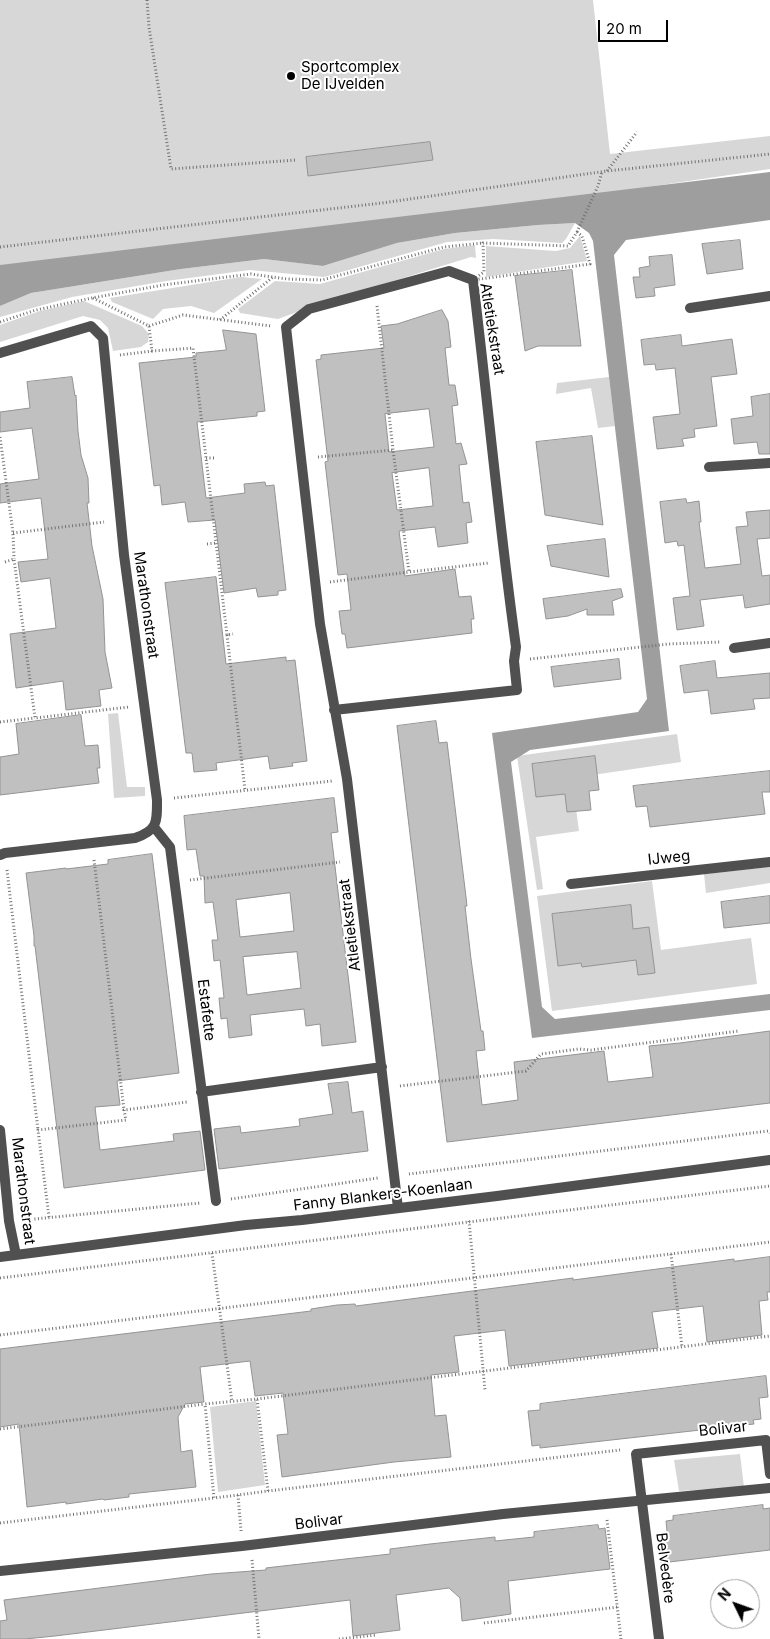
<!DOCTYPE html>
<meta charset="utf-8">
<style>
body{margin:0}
#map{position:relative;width:770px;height:1639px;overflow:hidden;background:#fff;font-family:Inter,sans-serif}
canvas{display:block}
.north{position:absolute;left:710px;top:1579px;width:50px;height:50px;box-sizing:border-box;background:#fff;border:1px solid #999;border-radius:50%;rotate:312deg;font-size:14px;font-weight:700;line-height:20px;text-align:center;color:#000}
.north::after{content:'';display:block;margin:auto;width:18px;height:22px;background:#000;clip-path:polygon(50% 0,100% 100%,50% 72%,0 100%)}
.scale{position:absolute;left:598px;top:20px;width:70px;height:22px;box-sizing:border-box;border:2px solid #000;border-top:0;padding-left:6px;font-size:15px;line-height:18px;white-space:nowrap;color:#000;-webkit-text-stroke:4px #fff;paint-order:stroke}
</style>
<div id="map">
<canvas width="770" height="1639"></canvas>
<div class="north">N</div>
<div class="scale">20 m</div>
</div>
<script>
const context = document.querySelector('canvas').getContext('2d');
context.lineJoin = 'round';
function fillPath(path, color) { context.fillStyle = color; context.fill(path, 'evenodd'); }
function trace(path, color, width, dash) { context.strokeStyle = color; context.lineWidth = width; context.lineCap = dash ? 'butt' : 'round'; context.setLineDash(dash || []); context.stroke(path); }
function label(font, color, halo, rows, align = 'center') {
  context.font = font + ' Inter,sans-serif'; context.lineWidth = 4; context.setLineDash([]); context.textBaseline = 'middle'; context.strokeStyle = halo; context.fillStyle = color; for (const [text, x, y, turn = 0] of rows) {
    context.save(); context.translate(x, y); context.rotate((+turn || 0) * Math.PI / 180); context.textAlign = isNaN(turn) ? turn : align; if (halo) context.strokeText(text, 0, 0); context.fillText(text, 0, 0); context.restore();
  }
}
fillPath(new Path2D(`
 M0,0H593L610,154L770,136V169L315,236L0,273Z
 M575,223L566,239L562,243L493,239L447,242L324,277L250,270L166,281L72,297L0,317V306L31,293L181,269L264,259L323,266L397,243L455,233L538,225Z
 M580,236L587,261L486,277V246L556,251L570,248Z
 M475,245L476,258L471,257L319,304L278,319L240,313L238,309L275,281L320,284L444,249Z
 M241,277L262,279L214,313L191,306L163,309L153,319L112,302L110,298Z
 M84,301L142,326L149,334L148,342L141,347L113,351L108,328L100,320L83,316L0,342V325L40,311Z
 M609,377L615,426L598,428L591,388L556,394L557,383Z
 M118,713L127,787H145V796L114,798L108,714Z
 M677,734L681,762L572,778L579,831L536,837L543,889L537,890L517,756Z
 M770,867V883L706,893L704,874Z
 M652,881L661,950L751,938L757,984L552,1011L537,896Z
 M256,1401L265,1485L218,1492L210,1407Z
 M740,1454L744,1487L679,1491L674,1460Z`), '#d7d7d7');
fillPath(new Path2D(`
 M770,172V220L626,240L614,255L669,731L530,750L511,762L542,1007L555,1019L770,994V1010L532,1038L492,733L638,712L647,699L593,241L589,233L575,223L538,225L455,233L397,243L323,266L264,259L181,269L31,293L0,306V265Z`), '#9e9e9e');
const building = new Path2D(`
 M430,142L433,160L308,176L306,157Z
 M740,240L743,269L707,274L702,244Z
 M672,255L675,285L654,288L655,296L636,298L633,277H640L639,268L650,266L649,257Z
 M572,270L581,346H538L525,351L515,276Z
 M442,310L448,321L451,347L445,348L449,385H455L458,405L452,406L456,444L461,443L467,464L459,465L463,503L469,502L472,522L466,523L468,543L438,547L435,527L399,531L405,576L455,569L459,597L471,596L474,619H471L472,633L347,648L345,634H342L339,611L351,610L347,574L338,575L325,462L328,461L316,360L321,359V355L384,348L381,326L397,324ZM429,409L434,447L389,452L385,414ZM429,468L433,506L397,510L392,473Z
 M223,330L256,334L265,411L257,412V416L197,422L206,498L245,493L244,484L265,482L266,486L274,485L286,590L278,591V595L258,597L256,588L224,593L215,520L188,522L185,502L162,505L160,485L154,486L139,363L196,357V353L226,350Z
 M681,335L682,346L732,339L737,374L711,377L717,426L694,429L695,437L682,439L684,446L657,449L653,417L680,414L675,368L656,370L655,364L644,365L641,340Z
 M72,377L75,396L76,395L78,431L81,455L88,478L89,503H87L92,546L103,599L105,652L112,688L99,690L101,706L66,710L63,681L16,688L10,634L56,628L50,578L21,582L18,562L48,559L41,498L0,503V484L39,479L32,428L0,432V412L30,408L27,382Z
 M770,394V454H759L757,442L734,444L731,419L753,416L751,397Z
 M592,436L603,525L545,515L536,442Z
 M686,499L687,503L699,501L701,522H699L705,568L741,564L736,527L748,526L746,512L770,510V538L757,539L762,576L770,575V604L745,608L743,595L700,600L704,626L677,630L673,598L690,596L684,545L678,546L677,541L665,543L660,502Z
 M605,539L609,577L551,566L547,546Z
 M216,577L226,664L286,657V661L295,660L307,761L292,763L293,766L270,769L268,756L216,763L217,770L194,772L192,753H186L165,583Z
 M621,589L623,597L612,601L614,615H587V609L568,616L546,619L543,599Z
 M619,659L621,679L554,687L551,667Z
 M715,661L717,678L770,673V698L753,699L755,709L711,714L708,690L684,693L680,666Z
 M81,715L85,746L98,745L100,768H97L99,783L0,795V757L19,754L16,724Z
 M436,721L439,743L447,742L466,897L467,906H465L471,959L481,1031H483L485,1050L476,1051L482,1105L518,1100L514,1062L604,1051L608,1082L653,1077L649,1046L680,1043L770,1031V1103L447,1142L397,726Z
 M595,756L599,790L589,791L591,810L567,812L565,794L536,797L532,764Z
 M770,771V792H762L765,814L650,827L647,806L636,807L633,786Z
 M334,798L338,832L331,833L356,1042L322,1046L320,1024L306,1026L304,1009L250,1015L252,1035L229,1038L227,1018L221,1019L219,998H224L220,960L214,961L212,940H218L213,902L205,903L204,876H200L196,849L187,850L184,816ZM290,893L294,931L240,937L236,900ZM297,952L301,988L247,995L243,957Z
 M152,854L179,1073L117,1081L120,1105L95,1107L100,1150L174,1141L173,1134L200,1131L205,1170L64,1188L35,946H34V936L26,873L66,868V869L108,864V860Z
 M770,896V923L724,928L721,902Z
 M631,905L633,929L649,927L655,973L638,975L636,960L582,967L581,963L558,966L552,914Z
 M348,1082L352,1113L363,1111L368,1151L219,1169L214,1129L240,1126L241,1133L300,1126L299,1119L333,1114L328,1084Z
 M770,1257V1292H767L768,1300L759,1301L762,1335L707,1342L703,1306L652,1312L658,1348L509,1366L505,1330L454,1336L459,1372L431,1375L435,1416L446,1415L451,1457L394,1462L282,1477L277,1435L288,1434L283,1393L255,1396L250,1361L200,1367L204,1402L185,1404L178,1417L181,1452L192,1450L196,1487L129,1494V1497L104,1500L103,1499L66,1504V1502L27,1507L19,1424L0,1427V1349L311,1311V1309L337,1305L355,1304L356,1306L573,1278V1280L734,1259V1261Z
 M766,1376L768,1397L759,1398L761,1419L753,1420L754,1424L540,1448V1445L532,1446L528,1411L540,1410V1404Z
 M763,1505V1509L770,1508V1550L661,1563L659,1542L668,1541L666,1521L673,1520V1516Z
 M598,1525L599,1529L605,1528L610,1569L508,1581L511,1614L462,1621L460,1598L449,1588L396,1595L400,1630L353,1636L350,1600L55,1636L25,1639H0V1621L7,1620L4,1600L211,1574L266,1570V1568L274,1567L390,1554V1549L430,1544L495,1537V1541L534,1537V1532Z`);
fillPath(building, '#c0c0c0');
trace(building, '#949494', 1);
trace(new Path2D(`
 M147,0L149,27L171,169L296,160
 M607,171L637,132
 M577,232L582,236L590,264L473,280L484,272L483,243L568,246Z
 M577,232L598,186L602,172
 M0,247L382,203L607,171L770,154
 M93,298L149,326L152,351L193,348L227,635L233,634
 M377,306L393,450
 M220,320L273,277
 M0,322L36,310L92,298L163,285L251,274L287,279L322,280L444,247L483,243
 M149,326L183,315L271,326
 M120,355L152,351
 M0,437L13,533L14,559
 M318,457L393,450L409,572L489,563
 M206,458H215
 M13,533L104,522
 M207,544L216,543
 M5,562L14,559L35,718L129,707
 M330,582L409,572
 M227,635L245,790
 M530,659L669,644L720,642
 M0,722L35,718
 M174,798L332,781
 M94,860L124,1110
 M7,870L38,1130
 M190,880L340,862
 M400,1086L526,1071L541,1054L579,1049L591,1050L739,1031
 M409,1174L768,1131L770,1133
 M231,1199L378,1178
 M49,1217L38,1130L126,1120L124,1110L187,1102
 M24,1220L200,1203
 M469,1221L485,1390
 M212,1253L232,1402
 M671,1254L682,1347
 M0,1278L770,1186
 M0,1335L770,1242
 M257,1399L770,1336
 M0,1429L205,1404
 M268,1491L620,1450
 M238,1495L214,1498L205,1404L257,1399L268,1491L238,1495L241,1531
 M607,1520L621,1639
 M0,1523L214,1498
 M252,1560L259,1639
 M484,1623L618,1607
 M339,1639L376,1635`), '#727272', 3, [1, 2.5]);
trace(new Path2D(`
 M571,884L770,862`), '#505050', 10);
trace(new Path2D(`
 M690,308L770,296
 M0,353L91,326L103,338L124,555L157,800C157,822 158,830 135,838L5,853L0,855
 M709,467L770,463
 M734,648L770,643
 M334,710L517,690L514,661L516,647C499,525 488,403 473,280L449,271L309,309L286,327L320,624L347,779L398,1208
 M154,827L170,847L216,1201
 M201,1092L382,1067
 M0,1130L9,1221L16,1255
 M0,1257L246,1225L302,1220L497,1196L770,1160
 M0,1571L242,1546L503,1514L770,1488
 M659,1639L636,1454L766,1440L770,1474`), '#505050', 10);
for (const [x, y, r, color] of [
 [291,76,5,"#000"]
]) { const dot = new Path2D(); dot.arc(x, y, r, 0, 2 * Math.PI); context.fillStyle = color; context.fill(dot); trace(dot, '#fff', 2); }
label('15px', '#000', '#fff', [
 ["Sportcomplex",301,67],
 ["De IJvelden",301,84]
], 'left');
label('15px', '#000', '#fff', [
 ["Atletiekstraat",492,329,81],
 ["Marathonstraat",146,605,82],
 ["IJweg",669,858,-6],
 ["Atletiekstraat",350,925,-97],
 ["Estafette",206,1010,83],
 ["Marathonstraat",23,1191,83],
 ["Fanny Blankers-Koenlaan",383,1195,-7],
 ["Bolivar",723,1429,-6],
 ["Bolivar",319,1522,-7],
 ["Belvedère",665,1568,83]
]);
</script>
